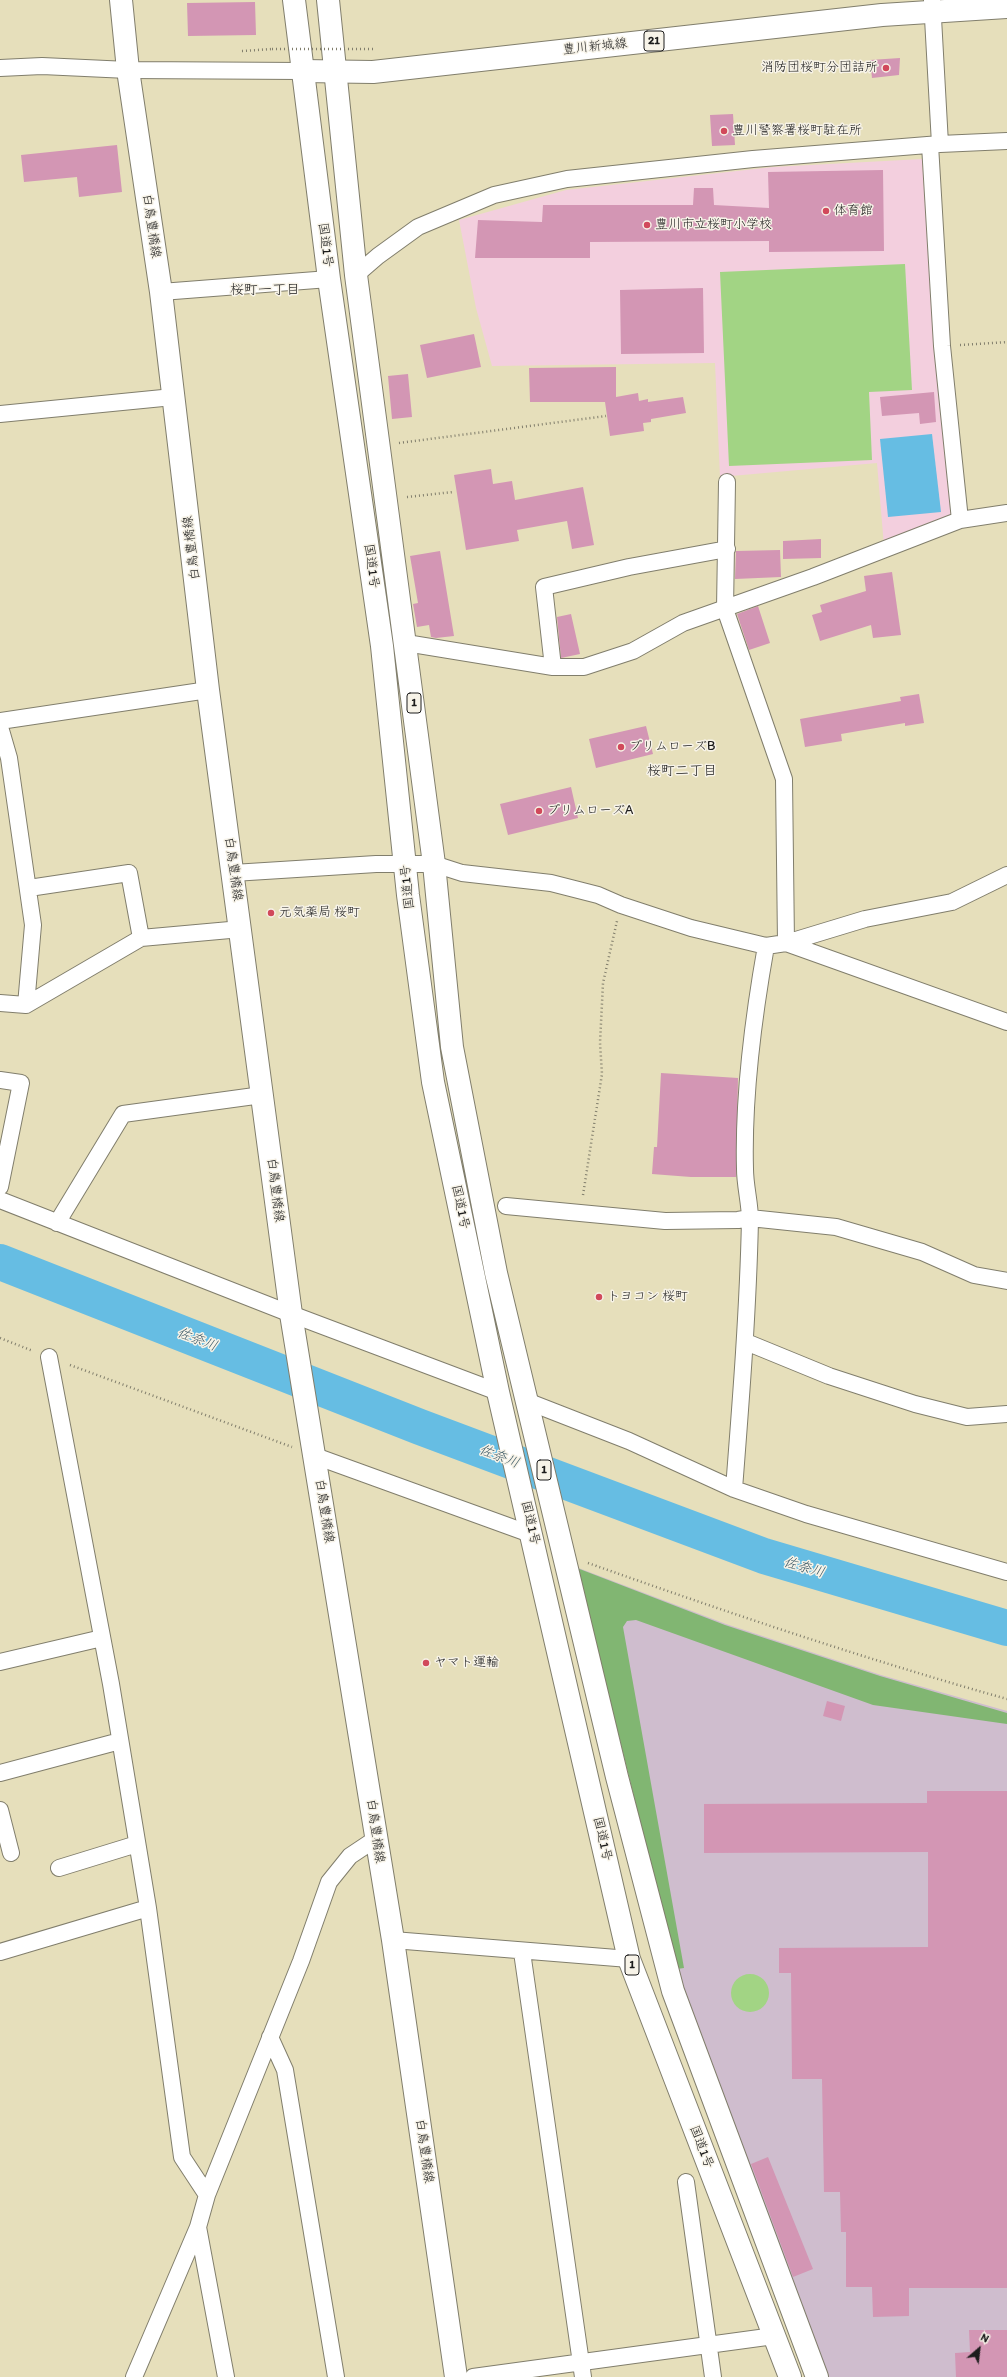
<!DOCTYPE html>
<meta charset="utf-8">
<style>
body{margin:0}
#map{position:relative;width:1007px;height:2377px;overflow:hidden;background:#e6dfbb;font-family:Itim,sans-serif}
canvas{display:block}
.north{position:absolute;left:959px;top:2329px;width:40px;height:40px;-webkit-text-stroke:3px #f7f3e8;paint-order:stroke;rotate:28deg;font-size:11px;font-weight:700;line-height:16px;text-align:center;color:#1c1c1c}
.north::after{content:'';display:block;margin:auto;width:14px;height:18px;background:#1c1c1c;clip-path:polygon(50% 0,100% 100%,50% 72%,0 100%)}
</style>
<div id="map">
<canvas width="1007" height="2377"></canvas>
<div class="north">N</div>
</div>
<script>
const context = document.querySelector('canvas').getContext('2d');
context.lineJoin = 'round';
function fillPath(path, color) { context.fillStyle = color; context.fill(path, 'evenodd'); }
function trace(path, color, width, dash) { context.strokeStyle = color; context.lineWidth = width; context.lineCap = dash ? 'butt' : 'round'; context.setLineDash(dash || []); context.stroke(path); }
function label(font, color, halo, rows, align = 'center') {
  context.font = font + ' Itim,"Klee One",sans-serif'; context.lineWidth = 3; context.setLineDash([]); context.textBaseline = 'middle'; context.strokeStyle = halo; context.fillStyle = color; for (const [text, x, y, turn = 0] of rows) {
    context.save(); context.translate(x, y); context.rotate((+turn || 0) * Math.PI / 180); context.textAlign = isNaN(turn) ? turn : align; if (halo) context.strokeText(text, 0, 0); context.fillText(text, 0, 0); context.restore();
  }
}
fillPath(new Path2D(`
 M922,159L934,329L957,520L884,546L877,463L720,477L715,363L492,366L476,308L459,220L566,190L773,167Z`), '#f3cfde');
fillPath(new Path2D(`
 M576,1567L726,1624L881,1675L1007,1711V2377H829L691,2021Z`), '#cfbdce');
fillPath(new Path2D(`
 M905,264L912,390L869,392L872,460L729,466L720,272Z
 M731 1993a19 19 0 1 1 38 0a19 19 0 1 1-38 0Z`), '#a2d484');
fillPath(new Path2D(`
 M577,1568L725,1625L880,1676L1007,1713V1724L873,1705L636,1620L627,1621L623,1627L684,1968L677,1969Z`), '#81b672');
fillPath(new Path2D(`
 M932,434L941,512L888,517L880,439Z`), '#66bde3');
trace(new Path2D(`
 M0,1262L420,1427L764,1556L1007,1628`), '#66bde3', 36);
fillPath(new Path2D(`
 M255,2L256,35L188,36L187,3Z
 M900,58L899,75L872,78L870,60Z
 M733,114L735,145L712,146L710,115Z
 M117,145L122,192L79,197L77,177L24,182L21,155Z
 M883,170L884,251L769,252V241L590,242V258H475L478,220L542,222L543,205H693L694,188H713L714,205L769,208L768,172Z
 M703,288L704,353L621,354L620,290Z
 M474,334L481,367L427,378L420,345Z
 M616,367V397L638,393L639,401L648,399V402L683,397L686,413L651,419V422L643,423L644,431L610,436L605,402H530L529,368Z
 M408,374L412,417L392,419L388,376Z
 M934,392L936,422L920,424L919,413L882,416L880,397Z
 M491,469L493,484L512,481L515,500L583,487L594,545L572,549L567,521L517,530L519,541L466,550L454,475Z
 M821,539V558L783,559V541Z
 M780,550L781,577L735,579L736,551Z
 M440,551L454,636L436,638L431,637L429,625L417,627L413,604L418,603L410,556Z
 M892,572L901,635L873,638L871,625L820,641L812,615L822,612L820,605L866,591L864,576Z
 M758,606L770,643L749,650L737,614Z
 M571,614L580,654L561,658L557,617Z
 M919,694L924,723L905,726V723L841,734L842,741L805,747L800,719L901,701L900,697Z
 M646,726L653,754L596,768L589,739Z
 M571,787L578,818L508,835L500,804Z
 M661,1073L738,1078L736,1177H691L652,1174L654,1147H657Z
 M827,1701L845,1706L841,1721L823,1716Z
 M927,1791H1007V2288H909V2316L873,2317L872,2287H846V2232H841L840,2192H824L822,2079H792L791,1973H779V1948L928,1947V1852L704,1853V1804L927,1803Z
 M768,2157L813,2269L793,2277L751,2164Z
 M969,2330H1007V2377H956L955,2353L970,2352Z`), '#d396b4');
const minor = new Path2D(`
 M932,0L940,144
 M0,68L42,66L128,70L302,71
 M930,145L942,346L960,520
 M356,275L378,256L418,227L494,195L567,179L753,159L940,144L1007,141
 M161,292L329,279
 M0,414L173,397
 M727,482L725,609L784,779L786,943L865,919L952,902L1007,875
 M406,643L553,667H584L633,651L683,623L813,577L960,520L1007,513
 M553,667L544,587L629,567L727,549
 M0,721L208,690
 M0,727L9,758L33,925L26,1005
 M233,873L376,864H434L462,873L551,883L598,895L621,905L691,928L766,946L786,943L1007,1022
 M29,888L129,873L141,938
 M0,1003L26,1005L141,938L241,929
 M0,1080L21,1083L0,1187
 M0,1200L291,1314L498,1392
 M506,1206L665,1221L738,1220L750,1218L836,1227L922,1252L974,1275L1007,1281
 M57,1223L123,1114L262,1095
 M746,1342L829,1376L915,1404L967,1417L1007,1414
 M49,1357L111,1684L148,1908L182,2157L207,2195
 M529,1402L629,1441L734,1489L806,1514L1007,1572
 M315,1456L533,1535
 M734,1489C741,1399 748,1310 750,1220C750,1203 745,1186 745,1169C743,1095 753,1019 766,946
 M0,1662L102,1638
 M0,1773L120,1741
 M0,1810L11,1853
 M59,1868L137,1844
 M393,1940L629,1959
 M0,1952L148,1908
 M522,1952L583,2377
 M270,2037L285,2070L336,2377
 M686,2182L713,2377
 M198,2227L226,2377
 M134,2377L198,2227L207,2195L301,1961L329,1882L350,1856L377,1838
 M473,2377L774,2336`);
const secondary = new Path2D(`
 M121,0L128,70L161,292L208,690L291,1314L393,1940L456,2377`);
const primary = new Path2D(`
 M302,71L373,72L882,15L1007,7`);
const trunk = new Path2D(`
 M294,0L329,279L382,646L408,895L433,1082L498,1392L629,1959L790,2377
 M328,0L356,275L434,864L452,1047L496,1273L617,1777L673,1991L817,2377`);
trace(minor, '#817e6c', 18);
trace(secondary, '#817e6c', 24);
trace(primary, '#817e6c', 24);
trace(trunk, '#817e6c', 24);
trace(new Path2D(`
 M242,51L272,49
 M960,345L1007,342
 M399,443L606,416
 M407,497L453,492
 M583,1195L602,1074L600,1043L603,983L617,921
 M0,1338L33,1351
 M70,1365L292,1447
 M588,1563C726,1612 865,1659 1007,1699`), '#817e6c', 2.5, [1, 3]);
trace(minor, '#fff', 16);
trace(secondary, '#fff', 22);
trace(primary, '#fff', 22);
trace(trunk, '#fff', 22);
trace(new Path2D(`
 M272,49H373`), '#817e6c', 2.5, [1, 3]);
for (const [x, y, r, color] of [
 [886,68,4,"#d1495b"],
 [724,131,4,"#d1495b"],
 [826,211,4,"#d1495b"],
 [647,225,4,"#d1495b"],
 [621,747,4,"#d1495b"],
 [539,811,4,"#d1495b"],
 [271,913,4,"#d1495b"],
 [599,1297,4,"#d1495b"],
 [426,1663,4,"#d1495b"]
]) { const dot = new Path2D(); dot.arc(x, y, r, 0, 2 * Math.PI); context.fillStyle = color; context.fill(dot); trace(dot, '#f7f3e8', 1.5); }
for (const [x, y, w] of [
 [654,41,20],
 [414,703,14],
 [544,1470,14],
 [632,1965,14]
]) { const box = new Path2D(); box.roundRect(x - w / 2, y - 10, w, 20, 3); context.fillStyle = '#f7f3e8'; context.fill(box); trace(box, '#1c1c1c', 1); }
label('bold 12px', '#1c1c1c', null, [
 ["21",654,41],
 ["1",414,703],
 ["1",544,1470],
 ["1",632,1965]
]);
label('13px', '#1c1c1c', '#f7f3e8', [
 ["豊川新城線",595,47,-6],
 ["白鳥豊橋線",151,226,82],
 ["国道1号",325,245,83],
 ["白鳥豊橋線",192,548,-97],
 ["国道1号",371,566,82],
 ["白鳥豊橋線",233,869,82],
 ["国道1号",408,887,-96],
 ["白鳥豊橋線",275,1190,83],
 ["国道1号",460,1207,78],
 ["白鳥豊橋線",324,1511,81],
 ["国道1号",530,1523,77],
 ["白鳥豊橋線",375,1831,82],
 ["国道1号",602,1839,77],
 ["国道1号",701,2147,69],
 ["白鳥豊橋線",424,2151,82]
]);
label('13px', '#1c1c1c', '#f7f3e8', [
 ["消防団桜町分団詰所",878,68,"right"],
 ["豊川警察署桜町駐在所",732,131],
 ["体育館",834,211],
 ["豊川市立桜町小学校",655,225],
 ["プリムローズB",629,747],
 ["プリムローズA",547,811],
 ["元気薬局 桜町",279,913],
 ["トヨコン 桜町",607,1297],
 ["ヤマト運輸",434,1663]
], 'left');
label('14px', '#1c1c1c', '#f7f3e8', [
 ["桜町一丁目",265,290],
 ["桜町二丁目",682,771]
]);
label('italic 14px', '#365462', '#f7f3e8', [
 ["佐奈川",197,1340,21],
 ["佐奈川",499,1457,21],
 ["佐奈川",804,1568,16]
]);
</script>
